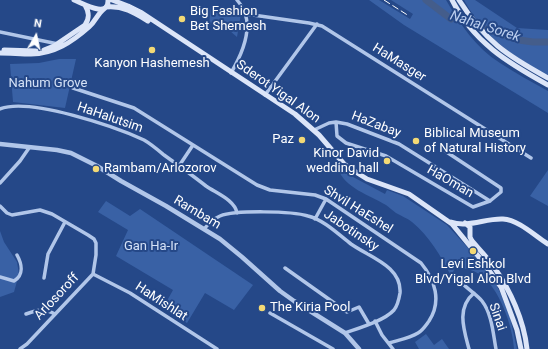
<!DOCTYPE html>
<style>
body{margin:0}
#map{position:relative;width:548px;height:349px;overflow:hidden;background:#254888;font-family:Roboto,sans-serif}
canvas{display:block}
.north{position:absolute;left:16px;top:16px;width:40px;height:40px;-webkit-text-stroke:3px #254888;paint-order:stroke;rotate:9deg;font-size:11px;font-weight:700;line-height:16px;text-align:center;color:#fff}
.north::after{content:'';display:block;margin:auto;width:14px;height:18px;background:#fff;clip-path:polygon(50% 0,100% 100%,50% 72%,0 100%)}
</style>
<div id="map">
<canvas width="548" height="349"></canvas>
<div class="north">N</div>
</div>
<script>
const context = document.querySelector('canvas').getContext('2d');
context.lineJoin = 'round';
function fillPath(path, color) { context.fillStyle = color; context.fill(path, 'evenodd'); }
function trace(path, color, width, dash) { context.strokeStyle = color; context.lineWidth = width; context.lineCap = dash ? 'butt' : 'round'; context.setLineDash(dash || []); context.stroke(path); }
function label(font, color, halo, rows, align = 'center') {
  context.font = font + ' Roboto,sans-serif'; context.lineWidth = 4; context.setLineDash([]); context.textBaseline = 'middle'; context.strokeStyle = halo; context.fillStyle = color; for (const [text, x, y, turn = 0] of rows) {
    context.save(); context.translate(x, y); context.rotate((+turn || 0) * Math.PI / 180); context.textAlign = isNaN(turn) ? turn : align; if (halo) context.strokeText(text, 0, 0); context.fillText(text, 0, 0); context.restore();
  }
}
fillPath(new Path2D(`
 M369,0H379L410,19L413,14L391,0H446C460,24 476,48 500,63C515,73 532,82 548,91V113L404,25Z
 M464,0H475L517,28L548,30V77C511,53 486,40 464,0Z
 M211,5L240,9L241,14L237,37L216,19L209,26Z
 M59,59H76L65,108L13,102L10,64L39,63Z
 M338,169L385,194L387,190L403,196L447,225L479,260L493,279L500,292L510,317L517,349H514C513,327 499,286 479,274C471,269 464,268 455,268L451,276C441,256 429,236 412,222C407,218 401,216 396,213C392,210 389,207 386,205C369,195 345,188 338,169Z
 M548,170V206L530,196Z
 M106,201L130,216L140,209L253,285L234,310L205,293L187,323L163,308L173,290L116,256L128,230L98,212Z
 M0,231L4,242L17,262L19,274L14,292L0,297Z
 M426,334L434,345L442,339L449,349H419L415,342Z`), '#3961a5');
trace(new Path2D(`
 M451,19L463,23
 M482,28L487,29`), '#a6c0ea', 1);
trace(new Path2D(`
 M426,0L451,19
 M487,29L519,40L533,42H548`), '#445d8b', 7);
trace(new Path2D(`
 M246,14L309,23L322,26L531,158
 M0,32L58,44
 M231,73C241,56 252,33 245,13C244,8 240,4 237,0
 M73,88L134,108L257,185L270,190L315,195L326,199L421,263C435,280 442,301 429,321C426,325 423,330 418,333C410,338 399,340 389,343
 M265,95L317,24
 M0,109C29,97 116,127 144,140C151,144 158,150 164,155C178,165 192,175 206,186C216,193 235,200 237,213
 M336,122L347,124L399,144L490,201
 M314,130L329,123L336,122L337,136L346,143L386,156L473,207L490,201L501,192V188L445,151
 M179,166L193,145
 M0,183L20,161L29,148
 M0,206L7,213L12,215L40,210L52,214L88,235L94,239L96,243V255L93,274L27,344L20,349
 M315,219L326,199
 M204,229C209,223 213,219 220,216C235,210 292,211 308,216C324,220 338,234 351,244C369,257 402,266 400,293C399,299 398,305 394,310C384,321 359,328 345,333
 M285,268L347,312L359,307L369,324
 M93,274L130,293L217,349
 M0,277L14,281C24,275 22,264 17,255
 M44,278L48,254L65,222
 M463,284C469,290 477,295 482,301C492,314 493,333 496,349
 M270,313L333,349
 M26,314C37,310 44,308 55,314
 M375,321L382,335L393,349
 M469,349C464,330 456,308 474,293`), '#b1c6e9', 3.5);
trace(new Path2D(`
 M0,144L57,150L71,153L97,166L121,181L166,206L220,239L242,257L280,291L294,301L345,333L359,349`), '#b1c6e9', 4.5);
trace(new Path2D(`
 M74,0C82,3 109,19 108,0
 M112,0L128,6L142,13L295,114L319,135L344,164L359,174L367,179L409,194L452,224L479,257L501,287L517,330L521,349
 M452,0C473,42 508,63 548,85
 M459,0C485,41 506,55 548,78
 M106,7C122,5 135,13 148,21
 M4,50L36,51
 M44,50L54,46L85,25C90,18 89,12 85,5
 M0,53C10,53 21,54 31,54C54,54 72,42 89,27C96,21 97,14 105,8
 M451,222C467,228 486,218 503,219C519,220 535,236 548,244
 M465,223L470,227V237L472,241C479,249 487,257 494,267C510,290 524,320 527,349`), '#dce5f8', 5);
trace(new Path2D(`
 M384,0L409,16`), '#fff', 1, [7, 3]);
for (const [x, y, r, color] of [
 [182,19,4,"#f3d975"],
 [152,50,4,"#f3d975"],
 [302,140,4,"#f3d975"],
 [416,141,4,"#f3d975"],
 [387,161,4,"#f3d975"],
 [96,169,4,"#f3d975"],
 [473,251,4,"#f3d975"],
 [262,308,4,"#f3d975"]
]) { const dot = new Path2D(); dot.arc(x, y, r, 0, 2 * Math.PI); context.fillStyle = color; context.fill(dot); trace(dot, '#254888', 1.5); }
label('13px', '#fff', '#254888', [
 ["Big Fashion",190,12],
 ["Bet Shemesh",190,27],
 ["Kanyon Hashemesh",152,64,"center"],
 ["Biblical Museum",424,134],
 ["of Natural History",424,149],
 ["Paz",294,140,"right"],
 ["Kinor David",379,154,"right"],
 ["wedding hall",379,169,"right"],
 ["Rambam/Arlozorov",104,169],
 ["Levi Eshkol",473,265,"center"],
 ["Blvd/Yigal Alon Blvd",473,280,"center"],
 ["The Kiria Pool",270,308]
], 'left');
label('13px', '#fff', '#254888', [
 ["HaMasger",399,63,32],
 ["Sderot Yigal Alon",278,92,35],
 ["HaHalutsim",110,118,19],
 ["HaZabay",376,125,21],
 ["HaOman",450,182,30],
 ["Shvil HaEshel",358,210,32],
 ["Rambam",197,213,31],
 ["Jabotinsky",351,231,34],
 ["Arlosoroff",57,297,-47],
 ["HaMishlat",161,302,33],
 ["Sinai",497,317,71]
]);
label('13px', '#d5e2f7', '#254888', [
 ["Nahum Grove",48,84],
 ["Gan Ha-Ir",151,247]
]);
label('italic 14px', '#bdd0f0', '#254888', [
 ["Nahal Sorek",485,27,18]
]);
</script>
